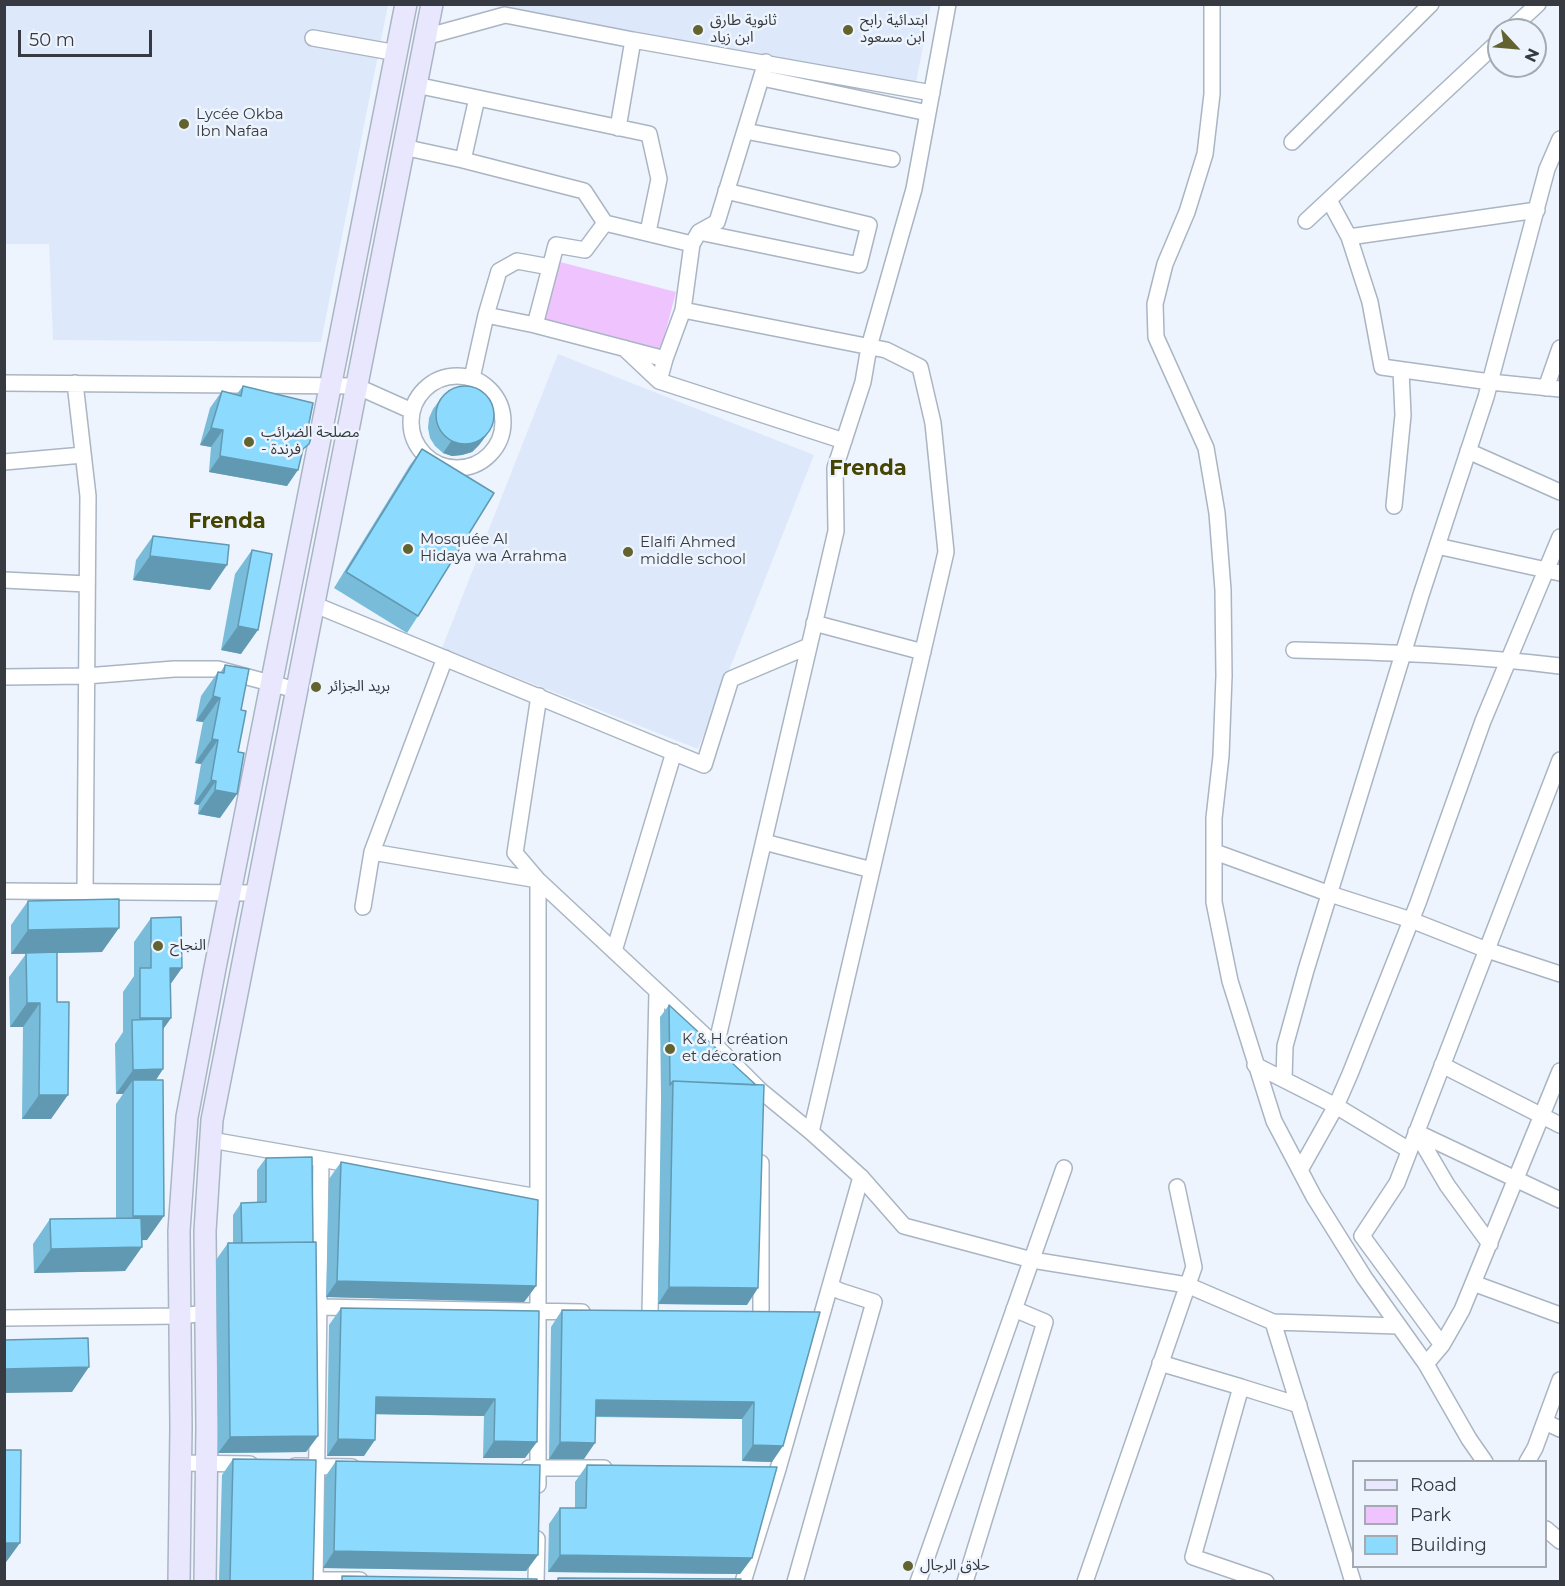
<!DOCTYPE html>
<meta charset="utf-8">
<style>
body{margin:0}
#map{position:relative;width:1565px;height:1586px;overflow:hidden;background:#edf4fd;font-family:Montserrat,sans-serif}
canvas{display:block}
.frame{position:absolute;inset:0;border:6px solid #373b41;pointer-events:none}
.legend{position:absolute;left:1352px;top:1460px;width:195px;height:108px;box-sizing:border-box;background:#edf4fd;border:2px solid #a4aab2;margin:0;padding:8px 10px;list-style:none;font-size:18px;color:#373b41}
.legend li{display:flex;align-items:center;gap:12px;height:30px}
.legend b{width:30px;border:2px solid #a4aab2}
.north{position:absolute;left:1487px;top:18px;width:60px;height:60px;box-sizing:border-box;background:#edf4fd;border:2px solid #a4aab2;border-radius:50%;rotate:116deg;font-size:16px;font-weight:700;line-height:24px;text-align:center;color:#373b41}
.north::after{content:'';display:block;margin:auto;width:21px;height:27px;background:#636330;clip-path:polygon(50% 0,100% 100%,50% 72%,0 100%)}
.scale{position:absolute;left:18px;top:30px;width:134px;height:27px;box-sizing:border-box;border:3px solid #373b41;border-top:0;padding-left:8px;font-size:18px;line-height:21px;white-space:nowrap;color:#373b41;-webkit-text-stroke:4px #edf4fd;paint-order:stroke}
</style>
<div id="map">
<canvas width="1565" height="1586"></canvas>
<div class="frame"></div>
<ul class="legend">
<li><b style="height:8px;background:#e8e7fe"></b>Road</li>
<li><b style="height:16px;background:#eec3fe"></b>Park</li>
<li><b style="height:16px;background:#8cdbfe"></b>Building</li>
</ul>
<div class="north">N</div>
<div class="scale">50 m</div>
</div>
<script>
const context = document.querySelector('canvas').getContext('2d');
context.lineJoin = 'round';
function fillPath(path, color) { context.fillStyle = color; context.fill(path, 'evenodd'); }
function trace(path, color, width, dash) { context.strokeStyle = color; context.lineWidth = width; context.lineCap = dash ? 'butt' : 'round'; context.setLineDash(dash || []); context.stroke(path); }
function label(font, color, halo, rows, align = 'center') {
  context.font = font + ' Montserrat,"Noto Sans Arabic",sans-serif'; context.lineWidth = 5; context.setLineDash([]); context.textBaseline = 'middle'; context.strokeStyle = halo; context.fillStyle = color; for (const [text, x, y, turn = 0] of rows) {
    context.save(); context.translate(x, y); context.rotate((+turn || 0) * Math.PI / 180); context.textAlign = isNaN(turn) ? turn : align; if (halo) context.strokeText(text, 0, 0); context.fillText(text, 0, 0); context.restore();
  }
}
fillPath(new Path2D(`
 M4,5H388L321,342L53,340L49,244H5Z
 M489,5H931L916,83Z
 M558,354L814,455L698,749L442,648Z`), '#dde9fb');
fillPath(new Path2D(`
 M560,262L676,292L660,353L544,323Z`), '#eec3fe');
const street = new Path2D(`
 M1212,4V94L1205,154L1187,212L1165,264L1155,304L1156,337L1206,448L1217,513L1223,590L1224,676L1221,756L1214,818V902L1230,981L1274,1121L1314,1197L1364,1277L1426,1364L1469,1439L1485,1462
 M1510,30L1538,4
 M425,37L505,15L633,40L618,128
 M313,38L397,53
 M633,40L932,93
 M762,78L928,113
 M416,85L649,134L659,179L648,232
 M745,131L892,159
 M1292,142L1431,4
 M403,147L463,160L477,98
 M463,160L584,191L605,223L692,244L699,232L717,222L766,62
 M1329,200L1349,237L1370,302L1382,367L1490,382L1560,389
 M1306,221L1499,41
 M699,232L859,265L869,225L726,191
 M1349,237L1537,210
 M683,310L886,350L920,367L933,423L946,552L811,1132
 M486,315L499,271L517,261L550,267
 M535,325L665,359L659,381
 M624,348L659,381L844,441
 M665,359L683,310L692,244
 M411 422a46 46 0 1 1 92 0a46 46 0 1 1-92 0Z
 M472,378L486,315L535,325L556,245L585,250L605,223
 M4,383L356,386L412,411
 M75,383L88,496L85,892
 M1546,388L1560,348
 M1468,451L1560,492
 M4,462L83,455
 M1394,506L1403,415L1401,370
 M1437,546L1560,573
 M4,580L87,584
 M313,604L704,765L731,679L809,646
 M814,623L923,652
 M1294,650C1383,652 1472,655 1560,666
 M4,677L86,676L174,669H218L296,690
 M764,842L872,870
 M372,852L538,880L716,1046L761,1091L811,1132L861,1177L904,1226L1032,1260L1187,1285L1273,1322L1398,1326
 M1215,852L1330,894L1411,920L1487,950L1560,974
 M4,891L255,893
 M363,907L372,852L445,658
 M614,951L674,752
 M716,1046L836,531L835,468L863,382L869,347L914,189L948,4
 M1255,1065L1336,1106L1409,1150
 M1442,1065L1560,1125
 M1284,1079L1285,1046L1306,970L1421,595L1486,397L1547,169L1560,139
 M1416,1132L1560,1200
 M1416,1132L1447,1185L1490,1244
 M211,1140L538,1197
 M761,1163V1315
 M1300,1170L1336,1106L1350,1074L1418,903L1483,721L1560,537
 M1473,1283L1560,1315
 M319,1307L582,1312
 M650,1313L657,991
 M4,1318L180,1316L206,1313
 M1273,1322L1353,1582
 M1442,1345L1362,1236L1397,1183L1560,760
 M1160,1363L1241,1387L1193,1557L1266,1582
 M1426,1364L1442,1345L1462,1310L1560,1071
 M1241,1387L1299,1405
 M1545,1422L1560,1429
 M1527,1462L1535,1448L1560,1380
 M181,1463L250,1464
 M295,1466L352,1467
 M529,1468H604
 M538,1485V880L515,853L539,696
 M1546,1529L1560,1541
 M315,1580H360
 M315,1582L321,1160
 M536,1582L537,1539
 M743,1582L778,1469L861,1177
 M795,1582L874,1302L840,1291L830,1286
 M918,1582L1064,1168
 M965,1582L1045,1322L1014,1309
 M1085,1582L1194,1267L1177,1187`);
const secondary = new Path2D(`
 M179,1582L181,1427L179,1231L187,1117L215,968L406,4
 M205,1582L207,1427L205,1231L212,1120L432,4`);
trace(street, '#aab5c3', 18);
trace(secondary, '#aab5c3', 24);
trace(street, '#fff', 15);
trace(secondary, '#e8e7fe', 21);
fillPath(new Path2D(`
 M243,386L302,454L287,486L209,472L211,447L200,445L210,408L222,391L236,395Z
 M442,397L488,433L479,445L472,452L462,455L452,456L443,453L435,446L430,438L428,428L429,418L433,409Z
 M422,449L418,616L407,633L334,588L410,465Z
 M153,536L210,590L133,580L136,560Z
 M252,550L241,654L221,650L235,574Z
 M225,665L220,818L198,814L199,805L194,804L201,764L195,763L203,722L196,721L201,696L218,672L220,673Z
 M28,901L102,952L57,953L51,1119H22L23,1027H10L9,977L26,954H11V925Z
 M151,918L170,984L171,1018L163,1029V1069L156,1080L147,1240H142L125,1271L34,1273L33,1244L50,1219L116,1218V1104L123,1094H116L115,1044L123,1032V992L134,976V942Z
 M669,1005L747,1305L658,1304L661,1098L660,1017Z
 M266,1158L313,1242L318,1436L306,1452L218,1453L216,1260L228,1243H233V1215L241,1203L257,1202V1170Z
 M341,1162L536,1286L524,1302L326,1297L329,1179Z
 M341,1308L539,1311L525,1458H483L484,1416L376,1414L364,1456H327L329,1325Z
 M562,1310L820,1312L772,1462L742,1461V1419L596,1417L584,1459H549L551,1327Z
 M233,1459L313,1581H219L222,1475Z
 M336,1461L538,1555L526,1571L323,1568L325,1477Z
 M587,1465L752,1558L740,1574L548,1572L549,1524L560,1508H575V1482Z`), '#78bcda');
fillPath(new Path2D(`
 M211,428L223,430L211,447L200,445Z
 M488,433L479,445L472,452L462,455L452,456L443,453L452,440Z
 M220,456L298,470L287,486L209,472Z
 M150,556L227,565L210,590L133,580Z
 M238,626L258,630L241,654L221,650Z
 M213,696L220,698L203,722L196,721Z
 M212,739L218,740L201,764L195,763Z
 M211,780L216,781L199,805L194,804Z
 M215,790L237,794L220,818L198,814Z
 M119,928L102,952L11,954L28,930Z
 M170,968H182L165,992Z
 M27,1003H40L23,1027H10Z
 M140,1018H171L154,1042L132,1030Z
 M163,1069L147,1093L133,1080L123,1094H116L133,1070Z
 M39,1095H68L51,1119H22Z
 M133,1216H164L147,1240L116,1241Z
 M142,1247L125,1271L34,1273L51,1249Z
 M337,1281L536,1286L524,1302L326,1297Z
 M669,1287L758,1288L747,1305L658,1304Z
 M89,1367L72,1392L4,1393V1369Z
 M376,1397L495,1399L484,1416L365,1414Z
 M596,1400L754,1402L742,1419L584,1416Z
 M318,1436L306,1452L218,1453L230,1437Z
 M338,1439L375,1440L364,1456H327Z
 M494,1441L537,1442L525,1458H483Z
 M560,1442L595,1443L584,1459H549Z
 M753,1445L783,1446L772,1462L742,1461Z
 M4,1543H20L4,1565Z
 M334,1551L538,1555L526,1571L323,1568Z
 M560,1555L752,1558L740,1574L548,1572Z`), '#6299b2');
const building = new Path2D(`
 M243,386L313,403L309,423L313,432L309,444L303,449L298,470L220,456L223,430L211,428L222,391L241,396Z
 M436 415a29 29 0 1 1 58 0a29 29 0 1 1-58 0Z
 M422,449L494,493L418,616L346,572Z
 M153,536L229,545L227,565L150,556Z
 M252,550L272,554L258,630L238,626Z
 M225,665L249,669L241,710L246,711L238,752L244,753L237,794L215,790L216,781L211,780L218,740L212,739L220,698L213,696L218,672L224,673Z
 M119,899V928L28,930V901Z
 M181,917L182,968H170L171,1018H140V968H151V918Z
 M57,952V1002H69L68,1095H39L40,1003H27L26,953Z
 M669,1005L756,1085L673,1081L670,1085Z
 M163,1019V1069L133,1070L132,1020Z
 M133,1080H163L164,1216H133Z
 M673,1081L764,1085L758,1288L669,1287Z
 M312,1157L313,1242L242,1243L241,1203L266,1202V1158Z
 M341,1162L538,1200L536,1286L337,1281Z
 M141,1218L142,1247L51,1249L50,1219Z
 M316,1242L318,1436L230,1437L228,1243Z
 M341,1308L539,1311L537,1442L494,1441L495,1399L376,1397L375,1440L338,1439Z
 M562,1310L820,1312L783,1446L753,1445L754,1402L596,1400L595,1443L560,1442Z
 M88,1338L89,1367L4,1369V1340Z
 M4,1450H21L20,1543H4Z
 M233,1459L316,1460L313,1581H230Z
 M336,1461L540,1465L538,1555L334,1551Z
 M587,1465L777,1467L752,1558L560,1555V1508H586Z
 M342,1576L537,1579V1581H342Z
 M558,1578L741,1579L740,1581H558Z`);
fillPath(building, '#8cdbfe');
trace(building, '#6299b2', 1.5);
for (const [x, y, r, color] of [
 [698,30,6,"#636330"],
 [848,30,6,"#636330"],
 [184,124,6,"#636330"],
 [249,442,6,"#636330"],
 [408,549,6,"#636330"],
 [628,552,6,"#636330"],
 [316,687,6,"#636330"],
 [158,946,6,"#636330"],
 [670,1049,6,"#636330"],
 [908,1566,6,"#636330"]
]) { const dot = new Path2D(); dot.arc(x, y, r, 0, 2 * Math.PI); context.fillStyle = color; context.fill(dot); trace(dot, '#edf4fd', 2); }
label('15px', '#373b41', '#edf4fd', [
 ["ثانوية طارق",710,21],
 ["ابن زياد",710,38],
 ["ابتدائية رابح",860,21],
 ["ابن مسعود",860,38],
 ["Lycée Okba",196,115],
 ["Ibn Nafaa",196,132],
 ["مصلحة الضرائب",261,433],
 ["- فرندة",261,450],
 ["Mosquée Al",420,540],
 ["Hidaya wa Arrahma",420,557],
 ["Elalfi Ahmed",640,543],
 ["middle school",640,560],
 ["بريد الجزائر",328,687],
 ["النجاح",170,946],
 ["K & H création",682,1040],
 ["et décoration",682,1057],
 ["حلاق الرجال",920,1566]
], 'left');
label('bold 21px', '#454402', '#edf4fd', [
 ["Frenda",868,469],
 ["Frenda",227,522]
]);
</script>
